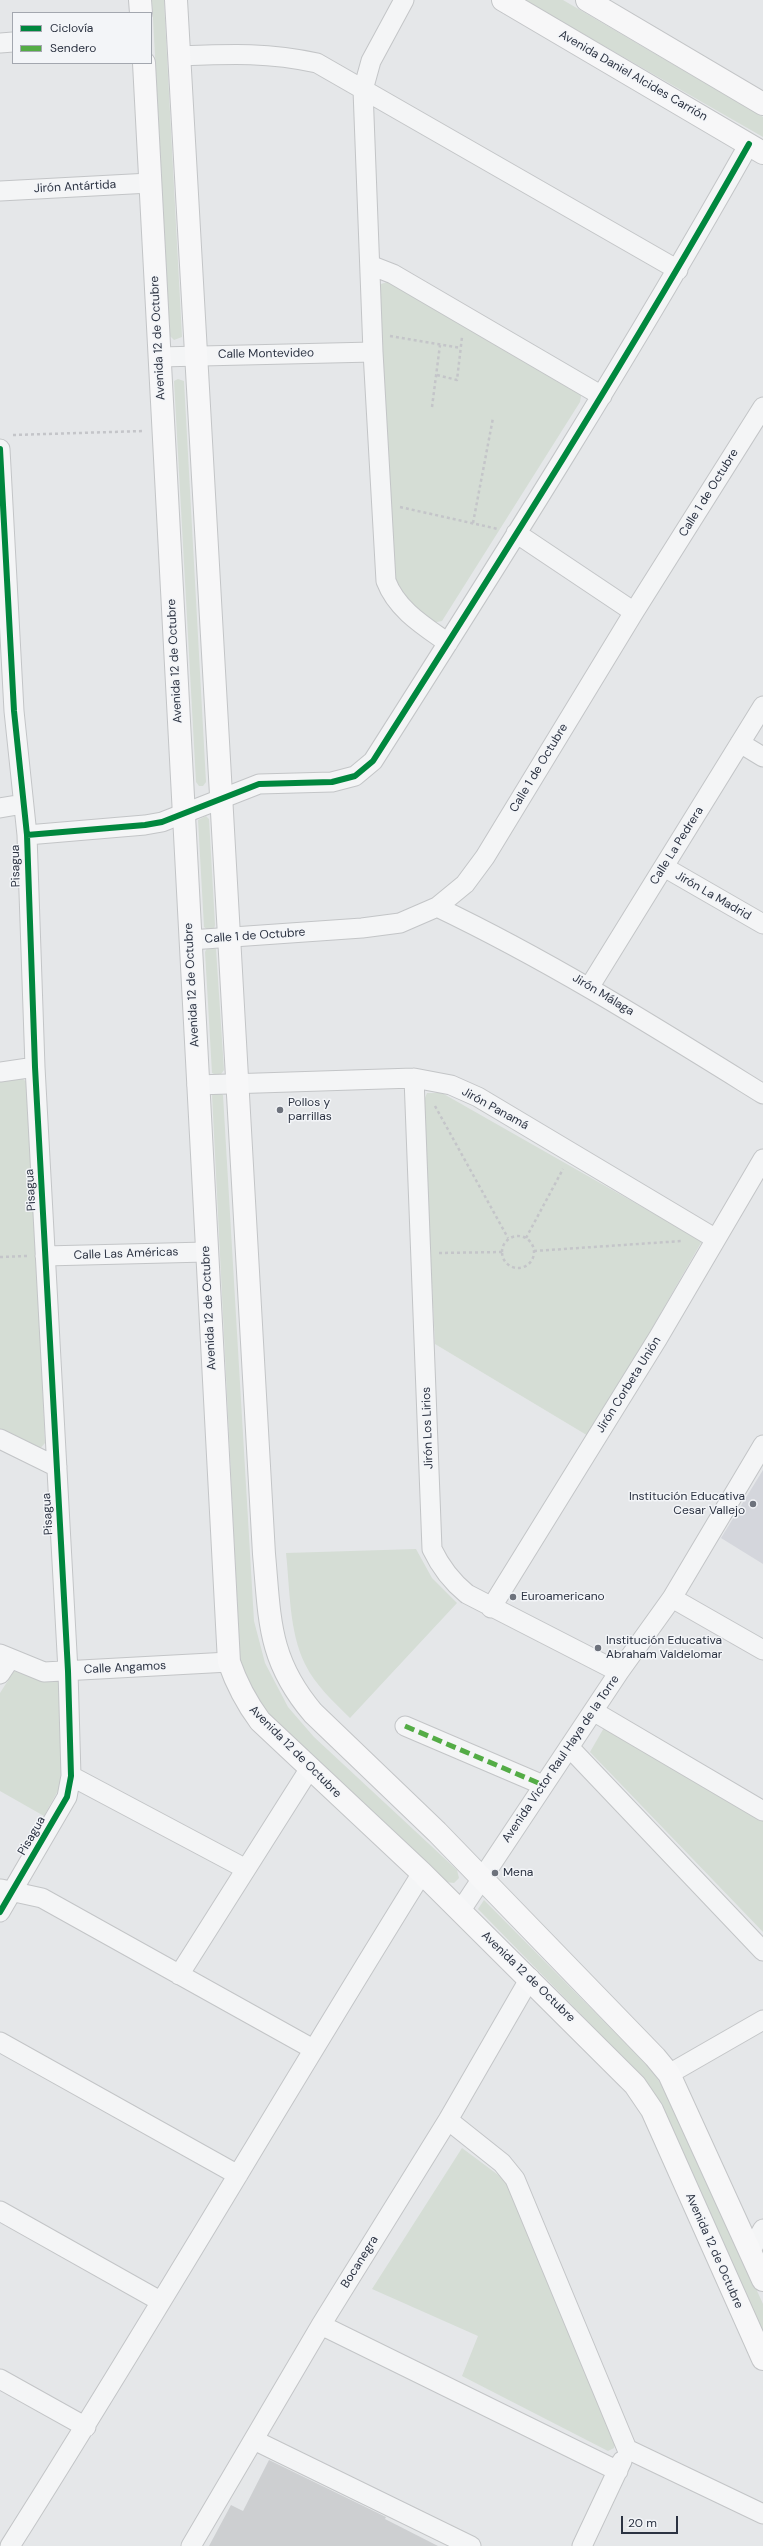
<!DOCTYPE html>
<meta charset="utf-8">
<style>
body{margin:0}
#map{position:relative;width:763px;height:2546px;overflow:hidden;background:#e5e7e9;font-family:"DM Sans",sans-serif}
canvas{display:block}
.legend{position:absolute;left:12px;top:12px;width:140px;height:52px;box-sizing:border-box;background:#f3f5f8;border:1px solid #a3a7af;margin:0;padding:5px 7px;list-style:none;font-size:12px;color:#2c3342}
.legend li{display:flex;align-items:center;gap:8px;height:20px}
.legend b{width:20px;border:1px solid #a3a7af}
.scale{position:absolute;left:621px;top:2516px;width:57px;height:18px;box-sizing:border-box;border:2px solid #2c3342;border-top:0;padding-left:5px;font-size:12px;line-height:14px;white-space:nowrap;color:#2c3342;-webkit-text-stroke:3px #f3f5f8;paint-order:stroke}
</style>
<div id="map">
<canvas width="763" height="2546"></canvas>
<ul class="legend">
<li><b style="height:5px;background:#00873e"></b>Ciclovía</li>
<li><b style="height:5px;background:#54ac46"></b>Sendero</li>
</ul>
<div class="scale">20 m</div>
</div>
<script>
const context = document.querySelector('canvas').getContext('2d');
context.lineJoin = 'round';
function fillPath(path, color) { context.fillStyle = color; context.fill(path, 'evenodd'); }
function trace(path, color, width, dash) { context.strokeStyle = color; context.lineWidth = width; context.lineCap = dash ? 'butt' : 'round'; context.setLineDash(dash || []); context.stroke(path); }
function label(font, color, halo, rows, align = 'center') {
  context.font = font + ' "DM Sans",sans-serif'; context.lineWidth = 3; context.setLineDash([]); context.textBaseline = 'middle'; context.strokeStyle = halo; context.fillStyle = color; for (const [text, x, y, turn = 0] of rows) {
    context.save(); context.translate(x, y); context.rotate((+turn || 0) * Math.PI / 180); context.textAlign = isNaN(turn) ? turn : align; if (halo) context.strokeText(text, 0, 0); context.fillText(text, 0, 0); context.restore();
  }
}
fillPath(new Path2D(`
 M763,1470V1564L721,1538Z`), '#d4d6dc');
fillPath(new Path2D(`
 M152,0H164L182,337L174,340L170,336Z
 M524,0H563L763,117V137Z
 M390,281L582,391L580,402L442,621L432,623L407,606L392,570L375,286Z
 M178,379L184,381L206,782L203,786H199L196,782L174,381Z
 M206,816L209,819L215,925L214,929L208,930L204,927L198,820Z
 M208,946L216,949L224,1070L219,1077L212,1073L205,952Z
 M17,1074L29,1084L45,1443L38,1451L0,1431V1077Z
 M216,1091L223,1095L254,1621L265,1663L288,1707L314,1737L457,1870L459,1878L454,1883L446,1882L273,1720C256,1702 244,1682 240,1657L212,1094Z
 M427,1093H442L702,1241L590,1437L435,1344L423,1103Z
 M416,1549L432,1578L457,1603L350,1718C334,1702 315,1685 305,1664C289,1631 290,1590 286,1553Z
 M14,1671L41,1680L65,1681L60,1787L44,1816L0,1791V1693Z
 M605,1726L763,1820V1932L590,1752Z
 M484,1900L652,2070L669,2097L763,2304V2337L660,2104L643,2078L478,1909Z
 M462,2148L505,2180L616,2440L614,2448L608,2451L462,2376L478,2336L372,2289Z`), '#d5ddd5');
fillPath(new Path2D(`
 M269,2460L386,2517L385,2519L438,2546H209L231,2505L243,2511Z`), '#cdcfd1');
const street = new Path2D(`
 M404,0L371,61L363,90L373,352L386,581C397,610 424,626 448,643
 M0,43L13,42
 M179,56C229,54 268,52 317,63L678,270
 M0,191L150,183
 M370,265L393,274L602,396
 M159,357L373,352
 M0,449L14,711L27,835L35,1067L68,1671L71,1776L67,1797L0,1912
 M516,533L634,612
 M740,743L763,757
 M0,808L23,804
 M27,835L145,825L162,822L259,784L332,782L355,776L373,761C502,558 631,354 749,144
 M664,867L763,924
 M437,907C552,962 655,1027 763,1094
 M190,940L362,928L400,923L437,907L465,884L485,857L634,612L763,407
 M590,986L763,706
 M0,1072L35,1067
 M414,1078L432,1549C441,1568 451,1581 467,1594L619,1672
 M197,1085L414,1078L451,1085L478,1097L716,1239
 M45,1256L206,1252
 M0,1439L57,1467
 M672,1598L763,1650
 M491,1608L658,1338L763,1159
 M0,1654L44,1672L229,1662
 M0,1674L10,1659
 M593,1711L763,1811
 M405,1726L543,1785
 M569,1747L763,1951
 M71,1776L246,1869
 M1,1889L42,1898L313,2049
 M461,1910L619,1672L672,1598L763,1445
 M179,1975L310,1768
 M0,2042L238,2175
 M669,2074L763,2020
 M448,2120L502,2163L515,2179L627,2449L763,2514
 M0,2211L160,2301
 M750,2252L763,2229
 M321,2325L618,2471
 M0,2379L86,2427
 M254,2440L471,2546
 M10,2546C151,2324 283,2096 422,1873
 M191,2546L321,2325L448,2120L530,1978
 M582,2546L622,2461`);
const secondary = new Path2D(`
 M140,0L141,13
 M176,0L264,1554C270,1620 268,1660 313,1713L437,1832L655,2057L669,2074L763,2280
 M503,0L763,153
 M587,0L763,104
 M144,63L229,1662C237,1685 246,1702 260,1721L422,1873L635,2085L652,2110L763,2359`);
trace(street, '#c3c5c7', 21);
trace(secondary, '#c3c5c7', 24);
trace(new Path2D(`
 M390,336L461,348
 M437,375L457,380L462,337
 M432,407L440,345
 M13,435L144,431
 M400,507L498,529
 M473,523L493,418
 M435,1106L508,1238
 M502 1252a16 16 0 1 1 32 0a16 16 0 1 1-32 0Z
 M526,1238L563,1169
 M534,1251L682,1241
 M439,1253L502,1252
 M0,1257L27,1256`), '#c4c5c9', 2.5, [3, 3]);
trace(street, '#f4f5f6', 19);
trace(secondary, '#f7f7f8', 22);
trace(new Path2D(`
 M405,1726L543,1785`), '#54ac46', 5, [10, 5]);
trace(new Path2D(`
 M0,449L14,711L27,835L35,1067L68,1671L71,1776L67,1797L0,1912
 M27,835L145,825L162,822L259,784L332,782L355,776L373,761C502,558 631,354 749,144`), '#00873e', 6);
for (const [x, y, r, color] of [
 [280,1110,4,"#6d727c"],
 [753,1504,4,"#6d727c"],
 [513,1597,4,"#6d727c"],
 [598,1648,4,"#6d727c"],
 [495,1873,4,"#6d727c"]
]) { const dot = new Path2D(); dot.arc(x, y, r, 0, 2 * Math.PI); context.fillStyle = color; context.fill(dot); trace(dot, '#f3f5f8', 1.5); }
label('12px', '#2c3342', '#f3f5f8', [
 ["Avenida Daniel Alcides Carrión",633,76,30],
 ["Jirón Antártida",75,187,-3],
 ["Avenida 12 de Octubre",158,338,-93],
 ["Calle Montevideo",266,354,-1],
 ["Calle 1 de Octubre",709,493,-58],
 ["Avenida 12 de Octubre",175,661,-93],
 ["Calle 1 de Octubre",539,768,-59],
 ["Calle La Pedrera",677,846,-58],
 ["Pisagua",16,866,-91],
 ["Jirón La Madrid",713,896,30],
 ["Calle 1 de Octubre",255,936,-4],
 ["Avenida 12 de Octubre",192,985,-93],
 ["Jirón Málaga",603,995,31],
 ["Jirón Panamá",495,1109,29],
 ["Pisagua",31,1190,-93],
 ["Calle Las Américas",126,1254,-2],
 ["Avenida 12 de Octubre",209,1308,-93],
 ["Jirón Corbeta Unión",629,1385,-58],
 ["Jirón Los Lirios",428,1428,-92],
 ["Pisagua",48,1514,-93],
 ["Calle Angamos",125,1668,-3],
 ["Avenida 12 de Octubre",295,1752,45],
 ["Avenida Victor Raul Haya de la Torre",561,1759,-56],
 ["Pisagua",32,1836,-60],
 ["Avenida 12 de Octubre",528,1977,44],
 ["Avenida 12 de Octubre",714,2251,66],
 ["Bocanegra",360,2262,-58]
]);
label('12px', '#2c3342', '#f3f5f8', [
 ["Pollos y",288,1103],
 ["parrillas",288,1117],
 ["Institución Educativa",745,1497,"right"],
 ["Cesar Vallejo",745,1511,"right"],
 ["Euroamericano",521,1597],
 ["Institución Educativa",606,1641],
 ["Abraham Valdelomar",606,1655],
 ["Mena",503,1873]
], 'left');
</script>
